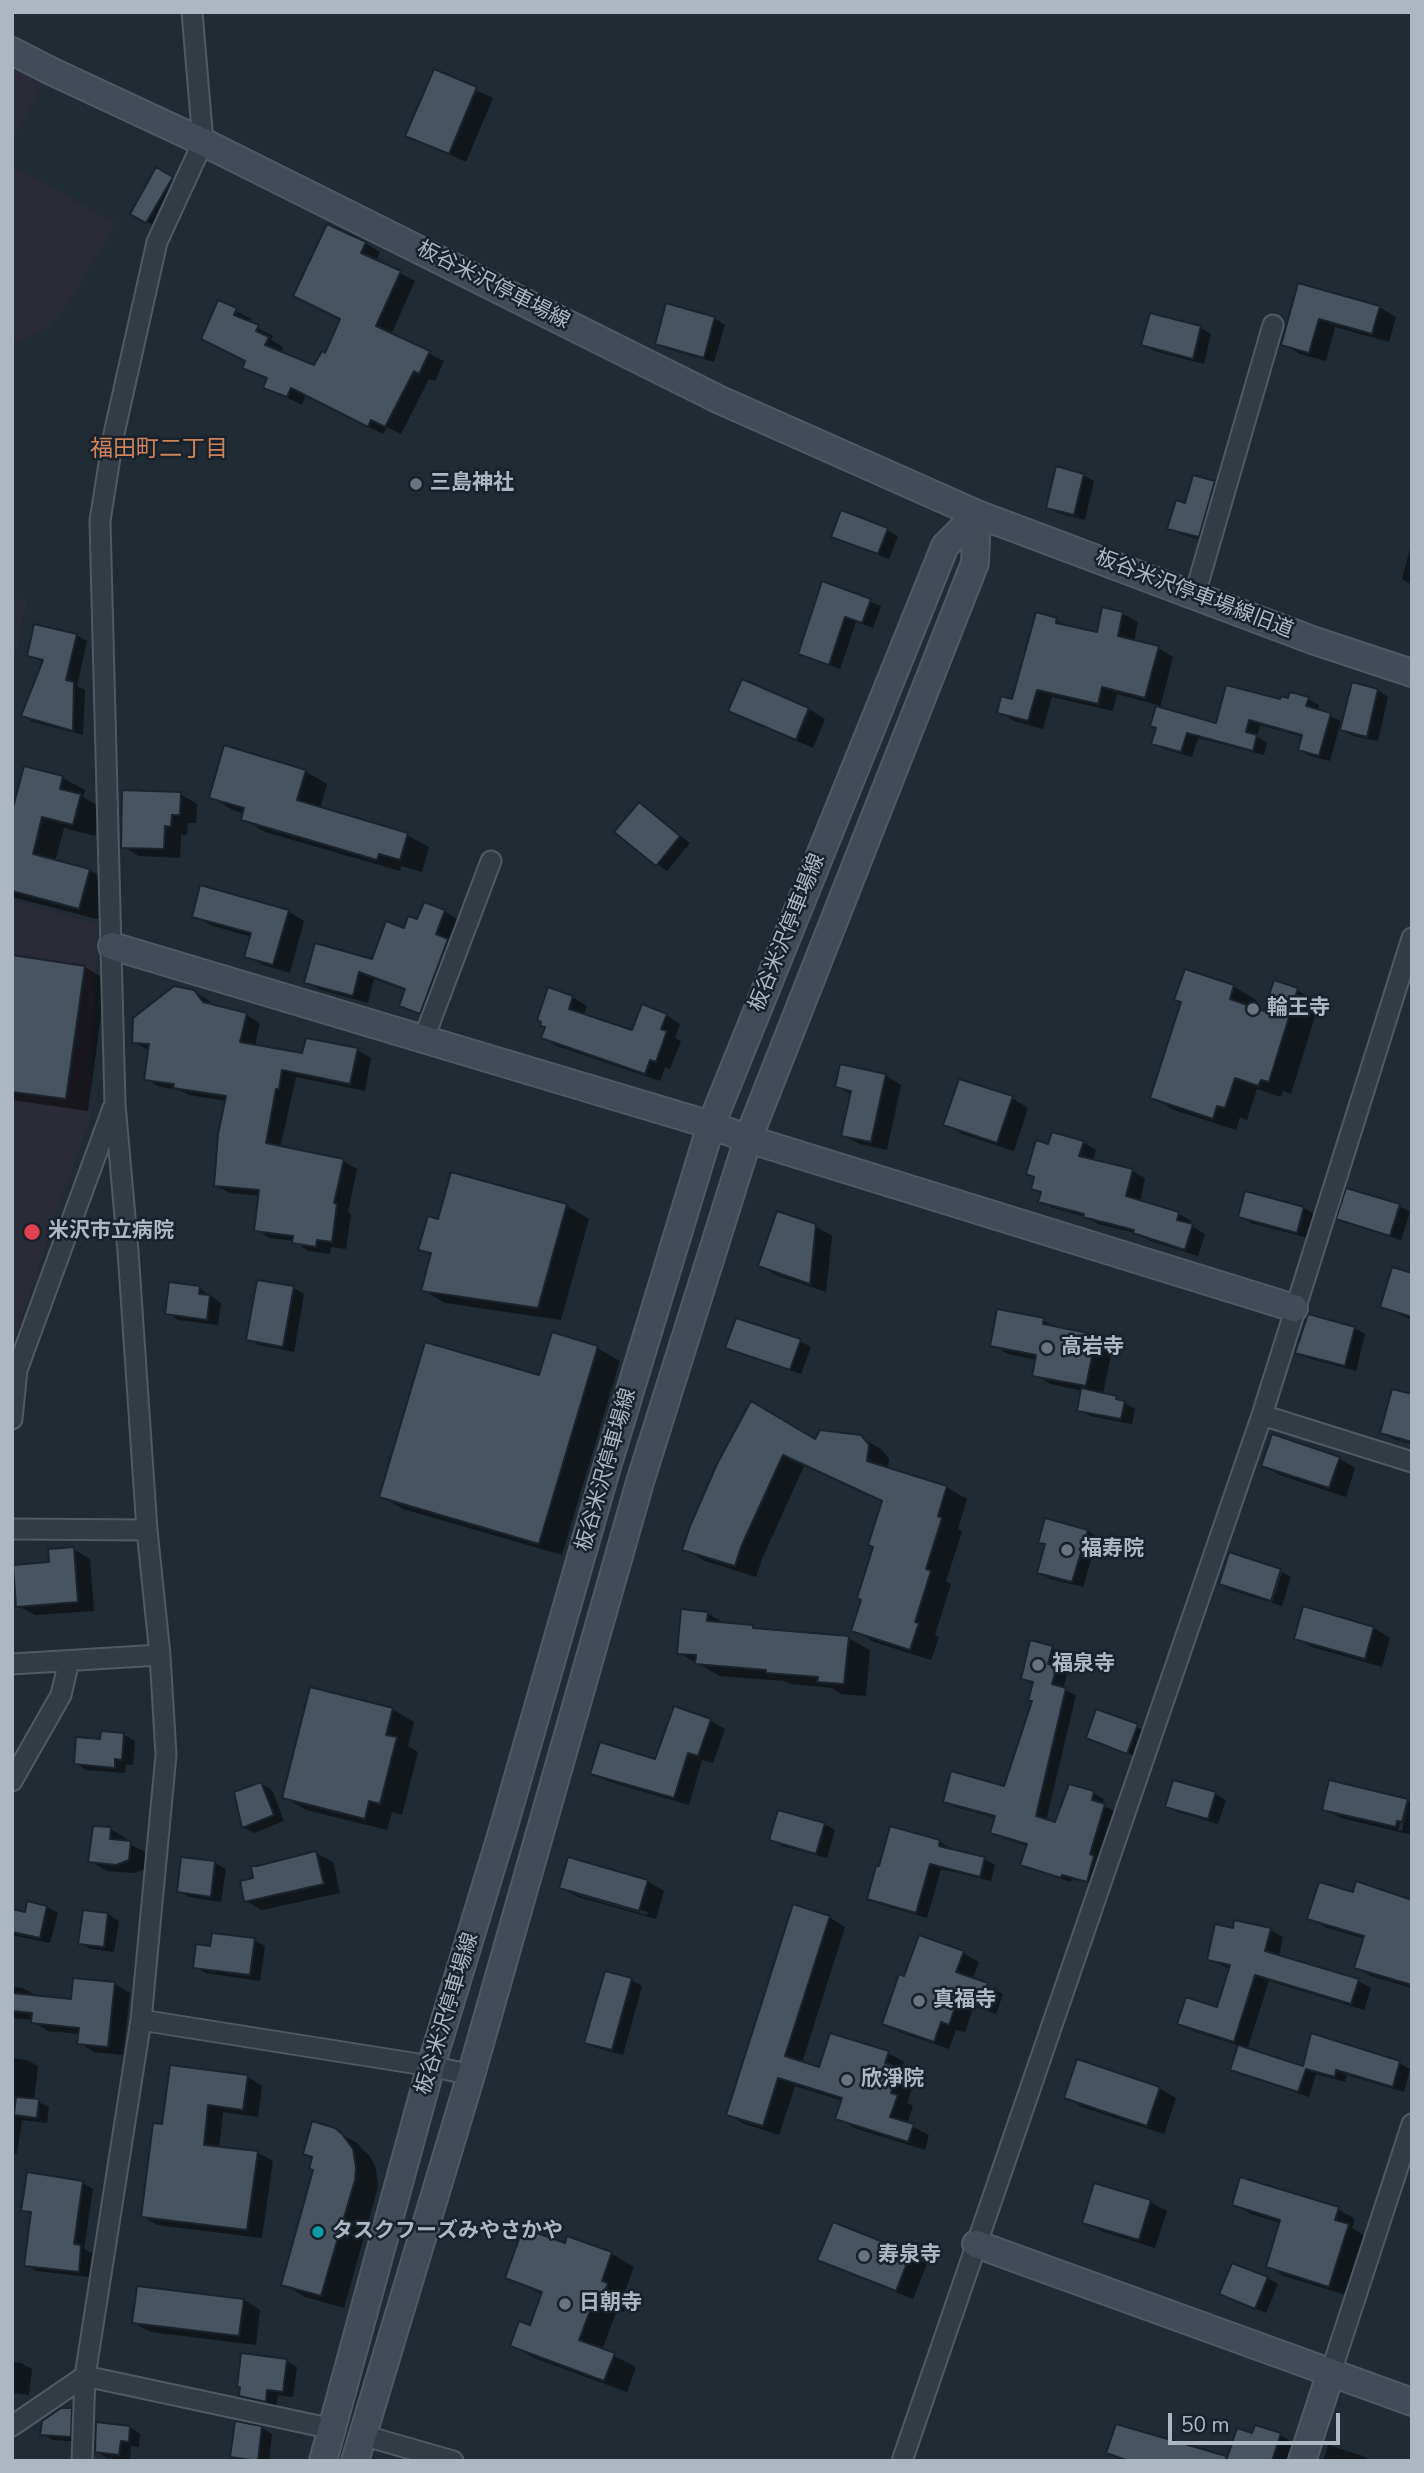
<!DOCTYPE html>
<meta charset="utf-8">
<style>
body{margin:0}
#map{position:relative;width:1424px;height:2473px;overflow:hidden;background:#202b34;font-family:"Nunito Sans",sans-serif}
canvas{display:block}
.frame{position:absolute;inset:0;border:14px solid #adb7c2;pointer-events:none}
.scale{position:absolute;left:1168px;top:2413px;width:172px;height:32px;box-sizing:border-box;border:4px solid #adb7c2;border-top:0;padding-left:9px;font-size:21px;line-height:24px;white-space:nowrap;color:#adb7c2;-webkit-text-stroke:5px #19212a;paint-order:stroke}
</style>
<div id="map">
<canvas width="1424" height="2473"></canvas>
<div class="frame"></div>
<div class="scale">50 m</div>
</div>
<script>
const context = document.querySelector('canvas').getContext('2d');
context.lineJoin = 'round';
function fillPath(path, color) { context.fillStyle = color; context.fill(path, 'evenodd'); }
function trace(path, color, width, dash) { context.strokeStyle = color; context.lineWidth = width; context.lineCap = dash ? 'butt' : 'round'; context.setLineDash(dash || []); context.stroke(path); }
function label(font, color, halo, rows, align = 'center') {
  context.font = font + ' "Nunito Sans","Noto Sans JP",sans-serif'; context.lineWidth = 5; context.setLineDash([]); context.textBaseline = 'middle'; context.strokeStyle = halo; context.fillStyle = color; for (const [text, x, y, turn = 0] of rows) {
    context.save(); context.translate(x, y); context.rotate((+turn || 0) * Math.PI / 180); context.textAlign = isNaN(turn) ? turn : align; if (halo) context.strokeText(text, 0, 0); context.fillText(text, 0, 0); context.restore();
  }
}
fillPath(new Path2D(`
 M12,66L44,83L12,142Z
 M12,166L116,223L66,307L42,331L12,344Z
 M12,598L27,600L12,670Z
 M12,900L97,924L90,1117L12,1347Z`), '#2b2b37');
fillPath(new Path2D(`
 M434,71L493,98L466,162L407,135Z
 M157,170L183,185L158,228L132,213Z
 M365,243L380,252L376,261L415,281L391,335L444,361L435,381L429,379L401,434L387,427L383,434L306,395L302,405L265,387L268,380L244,367L247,361L219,303L252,319L250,324L273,336L271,340L283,347L281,353L315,368L326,355L342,320L295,296Z
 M1299,285L1379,307L1396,317L1389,342L1335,327L1326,361L1300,354L1283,344Z
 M668,305L715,319L725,325L714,362L667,349L657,343Z
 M1201,328L1211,334L1204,364L1154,351L1143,344Z
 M1083,475L1094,481L1085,520L1058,513L1048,507Z
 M1214,482L1225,488L1210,542L1180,534L1169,528L1186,505Z
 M887,530L898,536L889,559L833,536Z
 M1412,541V585L1402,579Z
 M823,583L881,606L873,628L856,622L840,669L800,653Z
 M1103,610L1123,614L1138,622L1134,642L1158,648L1173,657L1160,708L1217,725L1282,701L1308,699L1319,705L1317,711L1341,721L1330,761L1310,756L1300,750L1303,737L1260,725L1257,737L1267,743L1264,755L1198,738L1192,757L1164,749L1153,743L1157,729L1152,726L1158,705L1117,694L1113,711L1052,697L1043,729L1014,721L999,712L1013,701L1056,620L1070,628L1098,634Z
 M76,635L87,641L77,686L85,690L83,735L33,722L23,716L44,663L29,655Z
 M743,682L809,709L825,719L813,748L747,720L730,711Z
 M1378,690L1388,697L1378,741L1353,736L1342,730Z
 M25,768L63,778L85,790L83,797L102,808L95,836L64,828L55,862L89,870L111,883L101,920L12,897V818Z
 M305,771L327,784L320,809L407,835L429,847L422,872L401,866L400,871L265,832L243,819L244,814L233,810L211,797Z
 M180,794L197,804L196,823H188L187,835H181L180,858L139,856L122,846Z
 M639,804L690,843L667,871L657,864Z
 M288,911L304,921L290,973L263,965L246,956L252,937L210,925L194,916Z
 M444,911L459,920L435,1021L401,1005L406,991L374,979L368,1003L321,990L306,982L374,961L405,930L418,921Z
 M12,957L85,967L106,980L88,1111L12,1100Z
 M1186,971L1234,987L1256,1000L1253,1009L1265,1013L1297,990L1319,1003L1291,1094L1283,1091L1281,1097L1257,1089L1247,1120L1240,1117L1236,1130L1174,1110L1152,1097L1183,1004Z
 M193,991L208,1000L213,1006L246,1015L260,1023L255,1046L304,1055L357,1050L371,1058L365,1091L296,1077L280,1148L343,1161L357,1169L348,1212L351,1214L346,1249L331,1247L330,1254L308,1251L294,1241L270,1238L256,1230L261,1196L230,1193L216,1185L227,1101L189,1095L179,1090L160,1087L146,1079L148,1050L134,1042Z
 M572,997L587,1006L583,1016L633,1032L666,1015L680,1024L675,1038L681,1041L670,1069L665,1067L660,1081L557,1046L543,1038L546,1028L543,1022Z
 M885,1075L901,1085L887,1150L860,1144L843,1135L852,1095L837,1087Z
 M1012,1098L1028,1108L1014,1151L962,1134L945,1124Z
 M1083,1142L1096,1150L1093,1161L1132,1171L1145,1178L1140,1202L1178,1213L1191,1221L1190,1225L1205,1234L1198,1256L1148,1240L1136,1233L1098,1224L1086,1217L1053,1208L1040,1201L1042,1193L1033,1188L1049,1146Z
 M452,1174L567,1206L589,1219L561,1320L445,1303L423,1290L432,1256L420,1249L439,1221Z
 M1347,1190L1399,1206L1410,1212L1401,1240L1349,1224L1339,1218Z
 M1247,1193L1304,1208L1314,1214L1308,1238L1251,1223L1240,1216Z
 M815,1226L832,1236L826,1292L776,1275L760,1266Z
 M1412,1275V1320L1382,1306Z
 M259,1282L294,1288L304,1294L294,1352L259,1345L248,1339Z
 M199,1288L221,1303L218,1325L178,1320L167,1313Z
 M1043,1320L1058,1329L1087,1334L1104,1344L1103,1350L1111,1355L1103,1394L1116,1397L1135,1409L1132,1424L1090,1416L1079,1410L1083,1391L1051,1384L1034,1375L1037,1360L1008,1354L992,1345Z
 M1354,1328L1365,1334L1356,1371L1307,1358L1297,1352Z
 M800,1341L811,1347L801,1374L738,1353L727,1347Z
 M597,1348L620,1361L562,1555L403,1509L381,1496L540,1378Z
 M1412,1396V1444L1393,1439L1382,1432Z
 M860,1437L881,1449L889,1459L888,1469L946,1487L967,1499L958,1529L962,1532L946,1581L951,1584L935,1635L939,1637L931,1660L874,1642L854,1630L875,1548L883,1502L804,1466L762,1559L756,1577L705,1561L685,1549L719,1465L816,1441Z
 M1339,1458L1355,1468L1346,1497L1280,1475L1263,1466Z
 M1046,1520L1088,1531L1098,1537L1083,1587L1050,1579L1039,1572L1046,1545L1040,1542Z
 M73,1549L90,1559L94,1611L35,1615L18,1606L51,1564Z
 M1279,1570L1269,1602L1231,1590L1221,1583Z
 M1282,1572L1291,1577L1282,1606L1272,1603Z
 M707,1613L726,1624L753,1626L759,1630L848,1638L870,1650L866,1696L841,1694L832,1688L790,1684L785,1681L720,1676L679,1653Z
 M1374,1628L1390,1638L1382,1667L1312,1647L1296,1638Z
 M1052,1648L1063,1654L1059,1669L1067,1674L1063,1689L1076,1695L1046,1821L1056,1824L1093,1793L1104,1799L1102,1805L1115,1811L1100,1861L1098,1886L1072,1879L1071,1882L1033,1870L1022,1864L1028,1846L1002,1838L992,1832L996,1818L955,1807L945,1801L1005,1788L1034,1702V1685L1023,1679Z
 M675,1708L711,1721L725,1729L713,1763L702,1760L689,1805L607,1781L592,1773L656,1761Z
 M392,1709L414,1722L408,1746L418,1752L402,1815L392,1812L387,1830L306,1810L284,1797Z
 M1097,1711L1148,1732L1139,1758L1088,1737Z
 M124,1735L135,1741L133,1765L126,1764L125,1773L86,1770L76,1763L102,1741Z
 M261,1784L272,1790L284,1821L254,1833L243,1827Z
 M1215,1794L1226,1800L1218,1824L1178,1812L1167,1806Z
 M1407,1800L1412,1803V1835L1341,1818L1324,1809ZM1405,1803H1408L1402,1831L1398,1830Z
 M824,1824L835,1830L827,1858L782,1846L771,1839Z
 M110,1829L127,1839V1843L147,1853L145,1869L134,1873L107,1871L90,1861Z
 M940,1842L950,1848V1850L984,1859L995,1865L991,1881L941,1869L927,1918L879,1904L869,1898Z
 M316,1853L333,1862L340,1893L262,1910L246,1901L256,1879L253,1867Z
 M215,1863L226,1869L221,1902L189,1897L178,1891Z
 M647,1881L664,1891L656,1919L578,1897L561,1887ZM577,1891L648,1912L647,1915L577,1895Z
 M1354,1894L1412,1902V1988L1371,1976L1356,1967L1365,1939L1325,1927L1310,1918Z
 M29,1903L47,1907L58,1913L50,1943L12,1935V1911L26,1914Z
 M108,1914L119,1921L114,1952L91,1949L80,1943Z
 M829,1917L845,1927L802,2063L820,2069L888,2053L904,2062L901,2071L915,2079L907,2103L913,2106L907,2124L929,2135L925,2150L854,2128L838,2118L843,2101L795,2086L779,2135L745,2124L728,2115Z
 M1234,1930H1270L1283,1937L1279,1957L1358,1981L1371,1988L1364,2010L1269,1981L1247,2050L1304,2068L1399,2063L1410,2069L1404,2092L1347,2075L1345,2082L1316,2074L1309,2097L1243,2075L1232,2069L1240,2046L1193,2031L1180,2023L1218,2009L1230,1969L1209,1959Z
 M920,1938L963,1953L979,1962L972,1980L1003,1994L996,2014L974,2006L965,2032L956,2030L949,2049L899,2032L884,2023L905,1978Z
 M254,1940L265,1946L260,1981L206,1973L195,1967L211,1948Z
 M606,1973L632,1980L642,1986L623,2055L597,2048L586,2042Z
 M115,1984L130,1993L123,2055L94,2052L79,2043L80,2034L48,2031L33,2022V2020L12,2018V1987L23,1988L39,1997L73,2001Z
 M12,2058L27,2060L38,2066L34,2100L49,2107L47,2123L22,2120L17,2154L12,2153Z
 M1078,2061L1160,2089L1176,2098L1164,2134L1082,2107L1066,2097Z
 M248,2077L262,2086L258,2117L223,2112L219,2149L258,2153L273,2161L262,2238L157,2225L142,2216L163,2126Z
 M334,2130L357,2143L371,2158L376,2168L378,2187L344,2308L305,2297L283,2284L315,2170L314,2158L305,2153Z
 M1242,2179L1338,2209L1355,2219L1352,2228L1365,2236L1346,2295L1284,2276L1268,2266L1281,2223L1251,2214L1234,2204Z
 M83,2183L93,2189L84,2249L92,2253L89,2277L37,2271L26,2265L32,2215L23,2210Z
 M1150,2202L1167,2211L1155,2248L1101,2231L1085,2222Z
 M834,2224L910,2255L927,2264L913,2299L836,2268L820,2259Z
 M568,2238L612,2254L634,2267L624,2294L629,2298L624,2312L617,2310L602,2350L636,2367L627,2392L534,2358L512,2345L531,2327L543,2295L507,2277L566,2245Z
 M1267,2278L1278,2284L1266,2313L1222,2293Z
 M244,2300L260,2310L256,2345L151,2332L134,2323Z
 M286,2361L297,2367L293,2397L278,2395L276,2407L251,2402L241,2395L242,2387Z
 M12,2362L21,2363L32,2369L29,2395L12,2393Z
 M71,2410L82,2416L81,2442L53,2440L42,2434Z
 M1117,2426L1229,2458L1254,2435H1280L1292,2442L1286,2461H1124L1108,2453Z
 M130,2427L140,2434L139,2447L131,2446L130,2460L107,2458L96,2451Z
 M262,2428L272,2434L269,2461H240L232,2456Z
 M1328,2445L1363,2456L1372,2461H1323Z`), '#0007');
const building = new Path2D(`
 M434,69L477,87L449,154L405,136Z
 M156,167L173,177L146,223L130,214Z
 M327,224L366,242L361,253L401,271L376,326L430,351L419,374L414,371L385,427L371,420L368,427L291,388L287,397L263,388L267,378L242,368L245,361L201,339L218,300L237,308L234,315L259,325L256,331L269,337L265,345L314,365L322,351L325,353L340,319L293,296Z
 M1298,283L1380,306L1372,334L1319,319L1309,353L1281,345Z
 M666,303L715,317L704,358L655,344Z
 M1150,313L1201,326L1193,359L1141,345Z
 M1056,466L1084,474L1074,515L1046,508Z
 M1193,475L1215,481L1199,537L1167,529L1176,500L1185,503Z
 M841,510L888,528L878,554L831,537Z
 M822,581L871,599L862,623L845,617L829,665L798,654Z
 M1102,607L1123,612L1118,636L1159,646L1145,698L1102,687L1098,704L1037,690L1028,721L997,713L1001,696L1012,699L1036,612L1057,618L1056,623L1097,632Z
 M34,624L77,634L66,680L74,682L73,731L21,716L43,660L27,656Z
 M742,679L809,708L796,740L728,711Z
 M1352,682L1378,689L1367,737L1340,730Z
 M1226,685L1280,699L1281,696L1288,698L1290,692L1309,697L1306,706L1331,713L1319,756L1298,750L1302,735L1249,720L1246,732L1257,735L1253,751L1187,733L1181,752L1151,744L1156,728L1150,726L1156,706L1216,723Z
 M224,745L306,770L297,800L408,833L400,860L379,854L377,860L241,820L244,808L209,798Z
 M24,766L63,776L60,789L81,794L73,825L42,817L33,854L90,869L79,909L12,891V811Z
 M122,790L181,792L180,815H172L171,827L165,826L164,849L121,848Z
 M639,802L680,836L656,866L614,832Z
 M200,885L289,910L273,965L244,957L251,933L192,917Z
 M424,902L445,910L436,934L448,939L420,1014L399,1006L405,989L359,972L353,996L304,983L315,943L372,959L386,921L404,928L408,916L417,919Z
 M12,955L85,966L66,1099L12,1092Z
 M1185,969L1234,985L1230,999L1264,1011L1274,980L1298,988L1269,1082L1261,1080L1258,1086L1235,1078L1225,1108L1217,1106L1213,1119L1150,1098L1181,1002L1174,1000Z
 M174,986L194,990L203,1002L247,1013L240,1042L302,1053L306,1038L358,1048L350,1084L282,1070L279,1089H276L266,1143L344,1159L334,1203L337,1204L332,1242L317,1240L316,1247L292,1243L293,1236L254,1231L259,1190L214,1186L218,1134L226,1096L173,1088L174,1084L144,1080L149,1044L132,1043L133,1018Z
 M548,987L573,996L569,1009L632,1030L642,1004L667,1014L661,1029L667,1031L656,1062L650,1060L645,1074L541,1038L545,1027L540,1026L541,1022L537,1020Z
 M840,1064L886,1074L871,1142L841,1136L851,1091L835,1087Z
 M959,1079L1013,1096L997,1143L943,1125Z
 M1052,1132L1084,1141L1079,1156L1133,1169L1126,1196L1179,1212L1177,1220L1193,1224L1185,1250L1133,1233L1134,1230L1083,1217L1084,1214L1038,1202L1041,1192L1031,1189L1034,1177L1026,1174L1036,1140L1048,1144Z
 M451,1172L567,1204L538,1308L421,1291L431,1253L418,1250L428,1216L438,1219Z
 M1346,1188L1400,1204L1390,1236L1336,1219Z
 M1245,1191L1304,1207L1297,1233L1238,1217Z
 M777,1211L816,1224L810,1284L758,1266Z
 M1392,1267L1412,1273V1317L1380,1307Z
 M257,1280L294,1286L283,1347L246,1340Z
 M169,1282L200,1286L199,1294L210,1295L207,1320L165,1314Z
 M997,1309L1044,1318L1043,1324L1088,1333L1086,1342L1095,1343L1086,1386L1032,1376L1036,1355L990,1346Z
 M1308,1314L1355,1327L1345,1366L1295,1353Z
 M736,1318L801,1339L790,1370L725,1348Z
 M552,1332L598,1346L539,1544L379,1497L425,1342L539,1375Z
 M1081,1388L1117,1396L1116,1399L1125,1401L1121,1419L1077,1411Z
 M1392,1389L1412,1394V1442L1380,1433Z
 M751,1401L815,1439L820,1430L861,1435L869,1445L867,1461L947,1486L938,1516L942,1518L926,1569L931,1571L915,1622L919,1623L910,1650L851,1631L861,1600L857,1598L873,1547L868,1545L882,1501L783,1455L741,1547L735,1566L682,1550L690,1526L717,1464Z
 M1272,1434L1340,1457L1329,1488L1261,1466Z
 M1045,1518L1088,1530L1072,1582L1037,1573L1045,1544L1038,1543Z
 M74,1547L78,1602L16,1607L13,1565L49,1562L48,1549Z
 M1229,1552L1281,1569L1271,1601L1219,1584Z
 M1303,1606L1374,1627L1365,1659L1294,1639Z
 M681,1609L708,1612L707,1621L753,1625V1628L849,1636L844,1684L817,1682L818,1677L766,1673V1670L695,1664L696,1655L677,1654Z
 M1030,1640L1053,1646L1048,1664L1057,1666L1052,1684L1066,1688L1036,1816L1055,1822L1069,1784L1094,1791L1092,1800L1105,1804L1090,1854L1094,1856L1087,1882L1062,1875L1061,1878L1020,1865L1027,1844L990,1833L995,1816L943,1802L951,1771L1004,1786L1032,1701H1028L1033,1682L1021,1679Z
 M310,1687L393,1708L386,1735L397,1737L380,1804L369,1801L365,1819L282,1798Z
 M674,1706L711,1719L698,1756L688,1753L674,1798L590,1774L600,1742L655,1759Z
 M1096,1709L1138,1724L1127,1754L1086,1738Z
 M101,1731L124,1733L122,1760L115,1759V1768L74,1764L76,1737L100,1739Z
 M1173,1780L1216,1792L1208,1819L1165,1807Z
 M1329,1780L1408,1799L1402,1822L1397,1821L1396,1827L1322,1810Z
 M261,1782L274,1815L242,1828L234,1792Z
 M778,1810L825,1823L816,1854L769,1840Z
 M93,1826L111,1827L110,1839L131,1841L129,1860L116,1865L88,1862Z
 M890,1826L940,1840L939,1846L985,1857L980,1877L930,1864L916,1913L867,1899L876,1866H879Z
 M316,1851L324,1884L244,1902L240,1881L253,1878L251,1866H257Z
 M181,1857L215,1861L211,1897L177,1892Z
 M568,1857L648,1880L639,1911L559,1888Z
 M1356,1881L1412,1900V1985L1354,1968L1364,1936L1307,1919L1319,1882L1353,1892Z
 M27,1901L47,1906L40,1938L12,1932V1909L25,1912Z
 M793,1904L830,1916L785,2056L819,2067L830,2033L889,2051L885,2063L899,2068L891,2093L898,2095L890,2117L914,2124L908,2142L835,2119L842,2098L778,2078L763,2126L726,2115Z
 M83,1910L108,1913L104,1947L78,1944Z
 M1234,1920L1271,1928L1265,1951L1359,1979L1351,2004L1255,1975L1234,2042L1177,2024L1186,1997L1217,2007L1230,1965L1207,1960L1215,1924L1233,1928Z
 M212,1933L255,1938L250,1975L193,1968L196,1944L210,1946Z
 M919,1935L964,1951L956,1972L988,1983L980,2007L958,1999L949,2025L941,2022L934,2042L882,2024L899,1974L904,1976Z
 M605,1971L632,1978L612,2050L584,2043Z
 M73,1978L115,1982L108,2047L77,2044L79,2028L31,2023L32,2013L12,2011V1993L71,1999Z
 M1311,2033L1400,2061L1393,2087L1336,2070L1335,2077L1306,2069L1298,2092L1230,2070L1238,2045L1303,2066Z
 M1077,2059L1160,2087L1147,2126L1064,2098Z
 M170,2065L248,2075L243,2110L208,2105L204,2145L258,2151L247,2230L141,2217L153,2123L162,2124Z
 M16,2097L39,2099L37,2118L14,2115Z
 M312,2121L335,2128L342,2134L353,2149L356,2167L355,2180L321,2296L281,2285L313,2170L309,2169L312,2157L303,2154Z
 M27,2172L83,2181L74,2244L81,2245L79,2272L24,2266L31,2212L21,2211Z
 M1240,2177L1339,2207L1335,2220L1349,2224L1329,2287L1266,2267L1280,2220L1232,2205Z
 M1094,2183L1151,2200L1139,2240L1082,2223Z
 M833,2222L911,2253L896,2291L817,2260Z
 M523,2228L565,2243L567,2236L612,2252L602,2281L608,2283L601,2301L595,2298L579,2340L615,2353L604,2381L510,2346L519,2321L530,2325L542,2292L505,2278Z
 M1232,2263L1268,2277L1255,2309L1219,2294Z
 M137,2286L244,2299L239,2336L132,2323Z
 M241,2353L287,2359L283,2392L267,2390L266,2402L239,2396L240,2387H237Z
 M61,2408H72L71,2437L40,2435L42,2421Z
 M235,2421L262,2426L258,2461L230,2457Z
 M96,2422L130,2426L129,2442L121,2441L119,2455L95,2452Z
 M1116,2424L1226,2456V2461H1129L1106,2453Z
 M1255,2425L1281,2433L1272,2461H1226L1237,2428L1252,2433Z`);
fillPath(building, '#485560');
trace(building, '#1b232c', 2);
const street = new Path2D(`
 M1195,594L1273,325
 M424,1038L491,861
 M1262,1415L1412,1462
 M12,1419L17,1370L113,1108
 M12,1529L147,1530
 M12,1664L160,1655
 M12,1781L61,1695L69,1661
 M141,2020L431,2066L471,2075
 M1331,2372L1412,2124
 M12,2426L85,2376L333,2429
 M362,2435L453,2461
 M82,2461L85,2376L141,2020L166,1755L160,1655L147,1530L128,1251L115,1104L100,521L113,438L157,242L203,142L192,12
 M902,2461L1262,1415L1412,938`);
const secondary = new Path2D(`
 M12,51L51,71L203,142L720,400L977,514L1315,641L1412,673
 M112,946L711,1125L748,1139L1294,1308
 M976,2244L1412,2402
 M323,2461L431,2066L504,1826L606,1470L711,1125L945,546L977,514
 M355,2461L471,2075L640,1482L748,1139L975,563L977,514
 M1302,2461L1331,2372`);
trace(street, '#515a63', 23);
trace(secondary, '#515a63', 30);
trace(street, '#333c45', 19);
trace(secondary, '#424c58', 26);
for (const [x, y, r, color] of [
 [416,484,7,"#6b7280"],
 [1253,1009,7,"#6b7280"],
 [32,1232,9,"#e0444e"],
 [1047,1348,7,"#6b7280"],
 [1067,1550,7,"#6b7280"],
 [1038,1665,7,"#6b7280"],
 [919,2001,7,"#6b7280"],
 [847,2080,7,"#6b7280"],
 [318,2232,7,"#0f9aa8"],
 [864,2256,7,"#6b7280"],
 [565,2304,7,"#6b7280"]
]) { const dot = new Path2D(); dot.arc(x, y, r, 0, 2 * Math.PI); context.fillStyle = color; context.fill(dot); trace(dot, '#19212a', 2.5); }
label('21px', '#adb7c2', '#19212a', [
 ["板谷米沢停車場線",493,286,27],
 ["板谷米沢停車場線旧道",1194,595,21],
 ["板谷米沢停車場線",788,933,-68],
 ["板谷米沢停車場線",607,1470,-74],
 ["板谷米沢停車場線",448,2014,-73]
]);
label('bold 21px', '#adb7c2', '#19212a', [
 ["三島神社",430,484],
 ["輪王寺",1267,1009],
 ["米沢市立病院",48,1232],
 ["高岩寺",1061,1348],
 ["福寿院",1081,1550],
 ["福泉寺",1052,1665],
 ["真福寺",933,2001],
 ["欣淨院",861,2080],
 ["タスクフーズみやさかや",332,2232],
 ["寿泉寺",878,2256],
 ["日朝寺",579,2304]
], 'left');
label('23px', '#cd835e', '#19212a', [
 ["福田町二丁目",159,450]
]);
</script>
